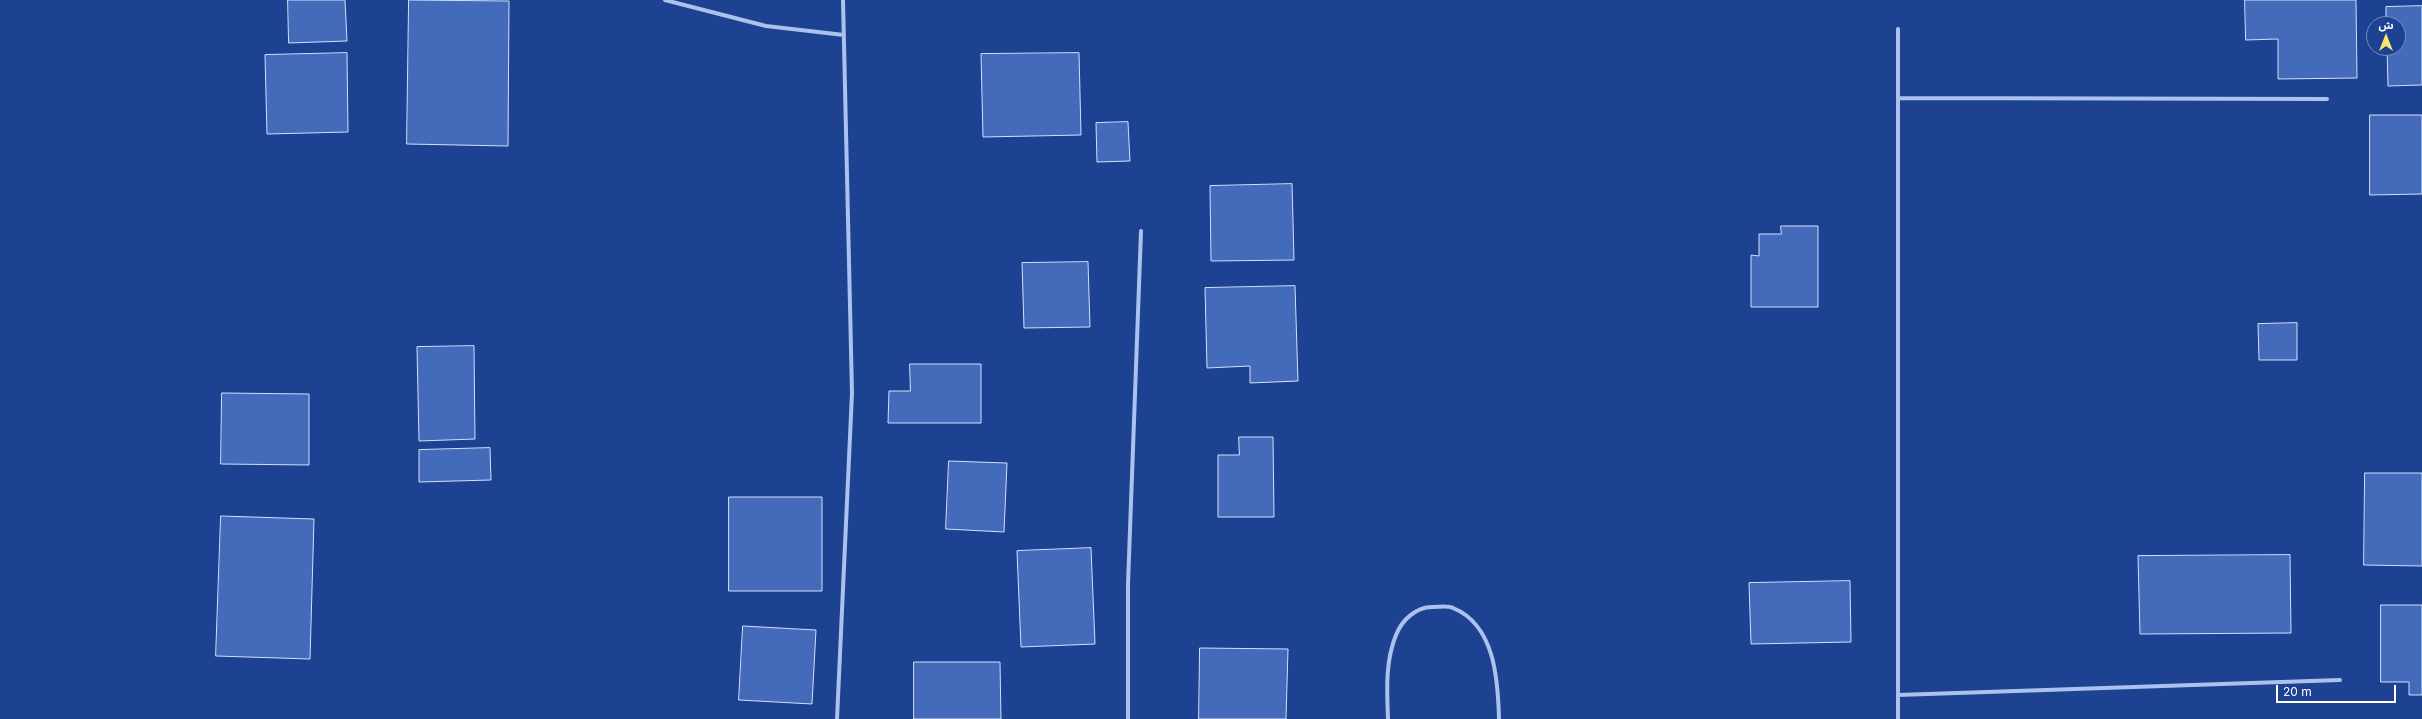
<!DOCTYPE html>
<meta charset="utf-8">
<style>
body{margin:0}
#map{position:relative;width:2422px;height:719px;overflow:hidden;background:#1c4291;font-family:Inter,"Noto Sans Arabic",sans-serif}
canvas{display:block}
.north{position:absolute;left:2366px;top:16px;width:40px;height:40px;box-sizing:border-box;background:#1c4291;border:1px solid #778ebd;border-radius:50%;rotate:0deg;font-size:11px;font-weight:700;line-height:16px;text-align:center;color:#fff}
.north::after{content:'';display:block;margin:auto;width:14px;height:18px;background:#fee46a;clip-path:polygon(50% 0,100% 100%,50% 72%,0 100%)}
.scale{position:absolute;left:2276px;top:685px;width:120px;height:18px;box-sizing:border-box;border:2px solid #fff;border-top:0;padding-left:5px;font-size:12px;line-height:14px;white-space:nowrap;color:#fff;-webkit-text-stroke:3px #1c4291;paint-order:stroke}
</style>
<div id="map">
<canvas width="2422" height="719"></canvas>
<div class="north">ش</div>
<div class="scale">20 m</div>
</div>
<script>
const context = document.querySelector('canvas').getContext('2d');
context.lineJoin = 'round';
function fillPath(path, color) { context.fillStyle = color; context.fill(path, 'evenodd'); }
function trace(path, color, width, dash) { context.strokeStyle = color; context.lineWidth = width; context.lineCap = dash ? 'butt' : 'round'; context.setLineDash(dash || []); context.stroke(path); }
const building = new Path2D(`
 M288,0H345L347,41L289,43Z
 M409,0L509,1L508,146L407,144Z
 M2245,0H2356L2357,78L2278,79V39L2246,40Z
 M2422,6V85L2388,86L2387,48H2398V24H2386V7Z
 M347,53L348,132L267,134L265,55Z
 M1079,53L1081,135L983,137L981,54Z
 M2370,115H2422V194L2370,195Z
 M1128,122L1130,161L1097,162L1096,123Z
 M1292,184L1294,260L1211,261L1210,186Z
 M1781,226H1818V307H1751V255L1759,256V234H1781Z
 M1088,262L1090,327L1024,328L1022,263Z
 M1295,286L1298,381L1250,383V366L1207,368L1205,288Z
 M2297,323V360H2259L2258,324Z
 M474,346L475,439L419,441L417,347Z
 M910,364H981V423H888L889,391H910Z
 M222,393L309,394V465L221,464Z
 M1239,437H1273L1274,517H1218V455H1239Z
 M490,448L491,480L419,482V450Z
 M949,461L1007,463L1004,532L946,529Z
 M2365,473H2422V566L2364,565Z
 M729,497H822V591H729Z
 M221,516L314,519L310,659L216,656Z
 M1091,548L1095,644L1021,647L1017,551Z
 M2290,555L2291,633L2140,634L2138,556Z
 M1850,581L1851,642L1751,644L1749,583Z
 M2381,605H2422V695H2409V682H2381Z
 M743,626L816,630L812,704L739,700Z
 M1200,648L1288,649L1286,719H1199Z
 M914,662H1000L1001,719H914Z`);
fillPath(building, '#446bb9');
trace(building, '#d2e0fa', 1);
trace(new Path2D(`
 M665,0L766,26L844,35
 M1898,29V719
 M1898,98L2327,99
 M1898,695L2340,680
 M837,719L852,393L843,0
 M1128,719V584L1141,231
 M1388,719C1387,691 1385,662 1396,635C1402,620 1416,607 1432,607C1439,607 1448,605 1453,608C1495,625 1498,680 1499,719`), '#acc2ee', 4);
</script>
